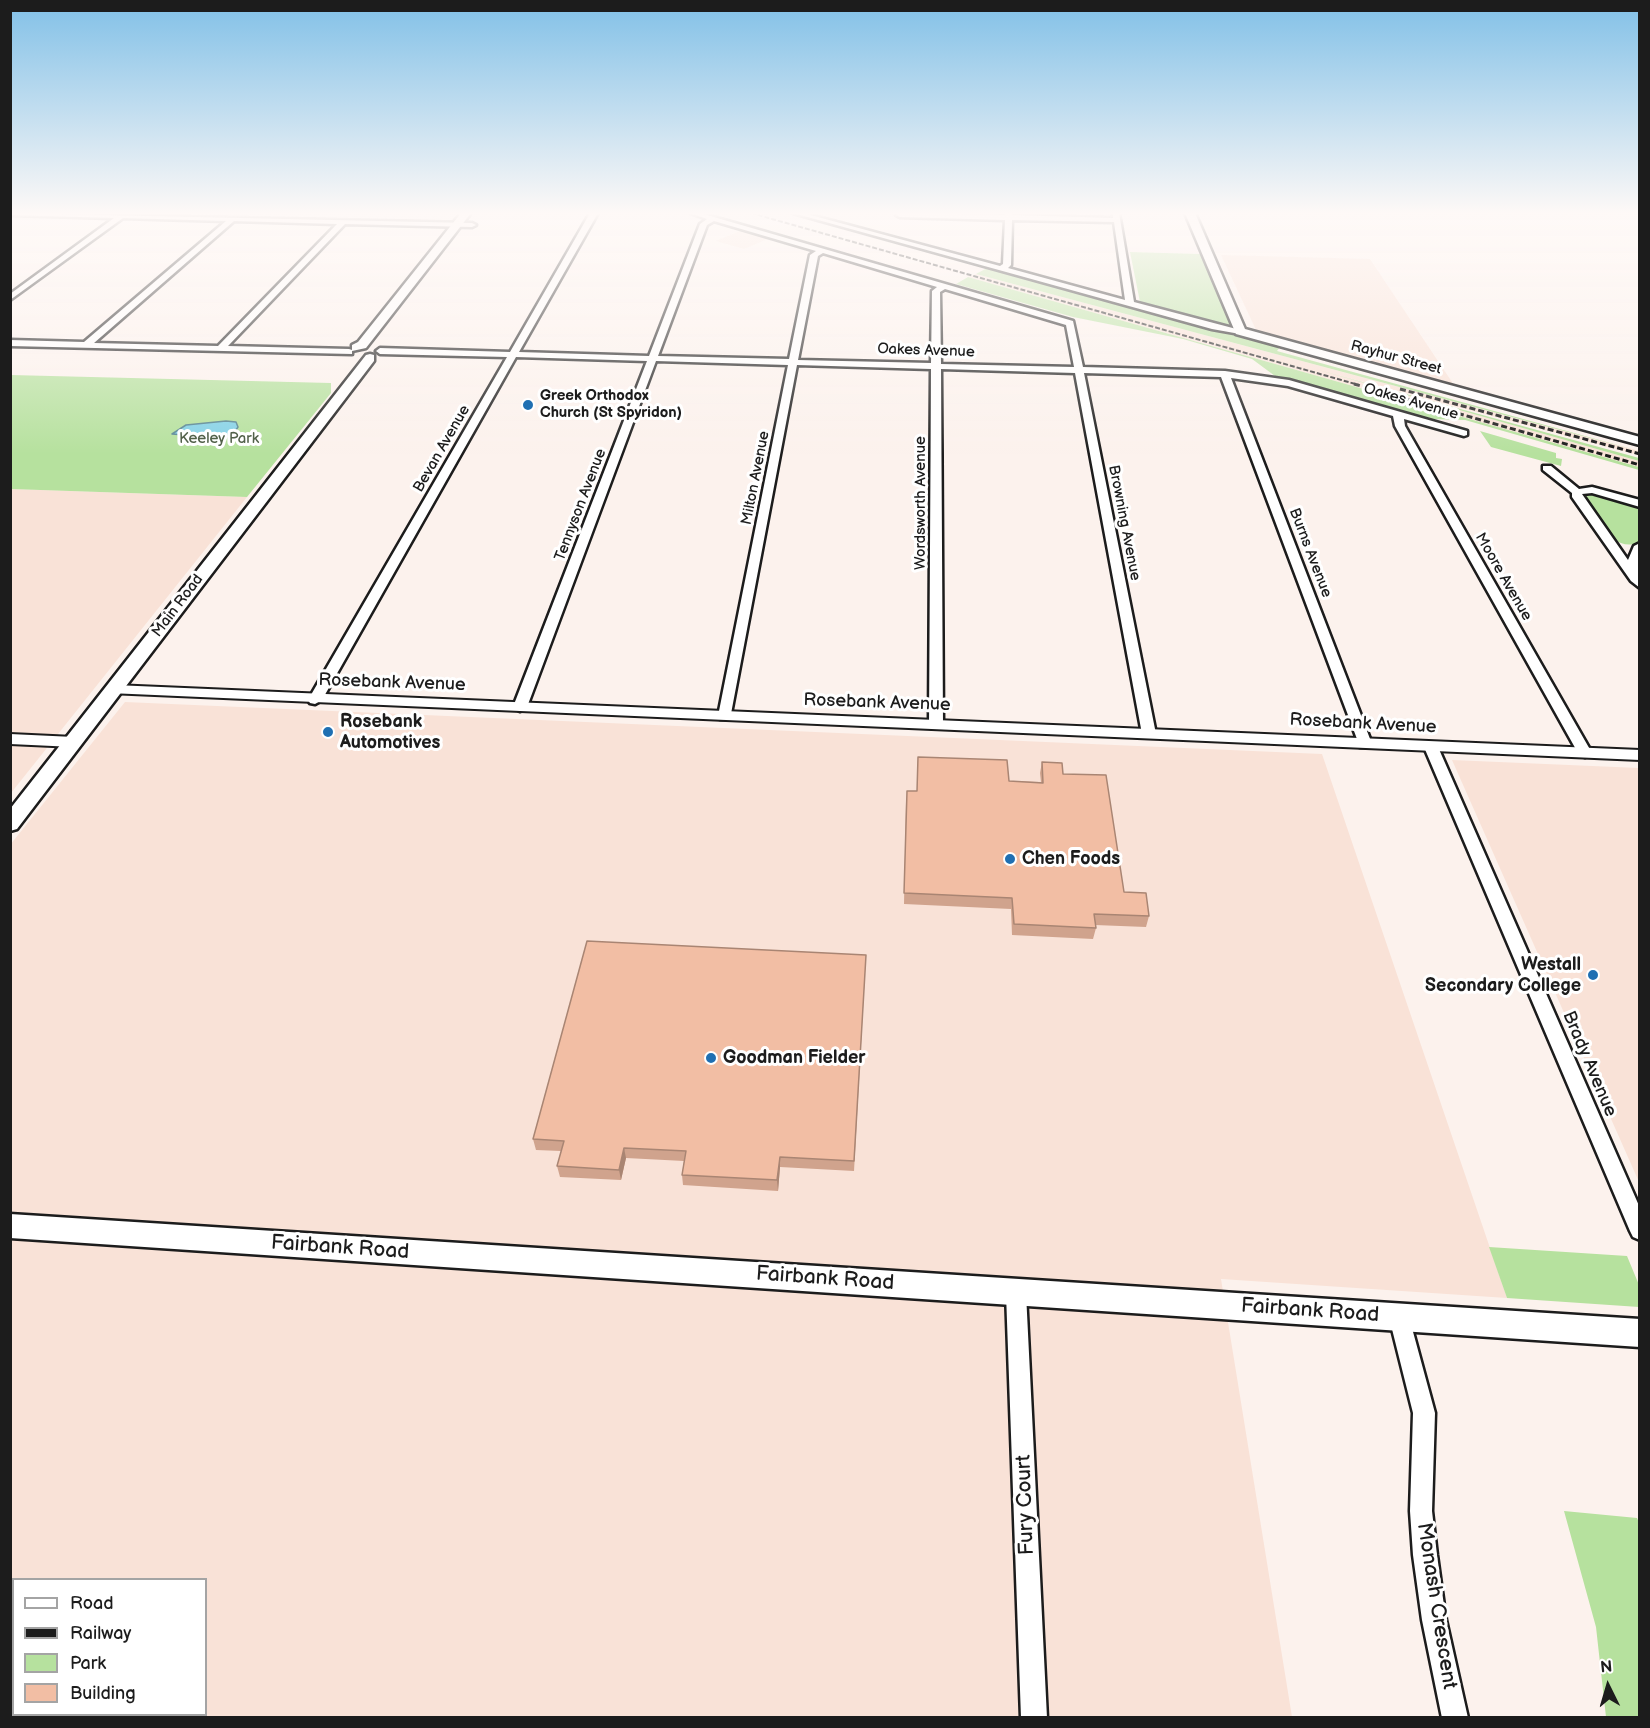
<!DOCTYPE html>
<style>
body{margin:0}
#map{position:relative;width:1650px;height:1728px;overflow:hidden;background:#fcf2ed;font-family:"Balsamiq Sans",sans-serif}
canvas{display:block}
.frame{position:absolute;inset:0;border:12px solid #1c1c1c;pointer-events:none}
.legend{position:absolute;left:12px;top:1578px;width:195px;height:138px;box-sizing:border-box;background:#fff;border:2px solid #a4a4a4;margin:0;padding:8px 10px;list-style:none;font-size:18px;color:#1c1c1c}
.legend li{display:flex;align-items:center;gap:12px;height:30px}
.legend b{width:30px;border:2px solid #a4a4a4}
.north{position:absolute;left:1578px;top:1656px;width:60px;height:60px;-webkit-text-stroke:4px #fff;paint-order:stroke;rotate:355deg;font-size:16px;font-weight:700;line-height:24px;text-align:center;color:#1c1c1c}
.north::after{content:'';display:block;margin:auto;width:21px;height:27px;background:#1c1c1c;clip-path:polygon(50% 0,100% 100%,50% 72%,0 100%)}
</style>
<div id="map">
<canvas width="1650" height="1728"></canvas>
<div class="frame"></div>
<ul class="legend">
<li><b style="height:8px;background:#fff"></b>Road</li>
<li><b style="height:8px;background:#1c1c1c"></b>Railway</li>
<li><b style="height:16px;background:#b6e19e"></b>Park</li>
<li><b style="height:16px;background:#f2bea4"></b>Building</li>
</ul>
<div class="north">N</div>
</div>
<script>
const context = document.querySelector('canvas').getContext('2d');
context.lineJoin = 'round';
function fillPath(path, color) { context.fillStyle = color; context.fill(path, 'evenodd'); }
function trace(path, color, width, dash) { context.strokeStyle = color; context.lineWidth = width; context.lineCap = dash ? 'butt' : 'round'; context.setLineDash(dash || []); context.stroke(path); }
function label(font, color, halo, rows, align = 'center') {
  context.font = font + ' "Balsamiq Sans",sans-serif'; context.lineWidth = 6; context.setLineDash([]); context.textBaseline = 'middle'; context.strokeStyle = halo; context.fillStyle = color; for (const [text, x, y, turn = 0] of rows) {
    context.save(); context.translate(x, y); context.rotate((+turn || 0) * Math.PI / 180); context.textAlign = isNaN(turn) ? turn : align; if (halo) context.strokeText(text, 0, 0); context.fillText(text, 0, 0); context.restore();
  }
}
fillPath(new Path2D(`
 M742,230L770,238L744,249L716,241Z
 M1221,255L1370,259L1454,385L1256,330Z
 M976,274L1639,451V455L1326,372L1639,461V467L968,277Z
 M11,489L247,497L11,793Z
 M125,702L1322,754L1507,1298L1221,1279L1292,1717H11L10,845ZM14,1580H206V1714H14Z
 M1452,760L1639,768V1182Z`), '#f9e2d7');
fillPath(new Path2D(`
 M1130,252L1201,254L1231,326L1140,302Z
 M989,267L1264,342L1280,347L1277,351L1639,451L976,274Z
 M968,277L1639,467V470L1465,420L1431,419L1275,376L1252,359L1183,339L1073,317L956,284Z
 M1315,369L1639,458V461Z
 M11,375L331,383V393L247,497L11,489Z
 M1480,431L1556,453V458L1562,459L1561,466L1491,447Z
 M1590,491L1639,505L1638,543C1610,553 1593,513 1579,495Z
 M1489,1247L1627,1256L1639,1285V1307L1507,1298Z
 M1564,1511L1637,1518L1640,1525L1639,1717H1606L1596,1627Z`), '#b6e19e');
const water = new Path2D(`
 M226,421L236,422L238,427L234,433L221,438L172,434L186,425Z`);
fillPath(water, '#86d2e6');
trace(water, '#5c8995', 1.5);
const minor = new Path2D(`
 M10,213L472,223L476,225L472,227L345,224L228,346L349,349L352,350V354L10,346V340L84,342L226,221L123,218L10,300V294L114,218L10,215ZM234,221L337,224L218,346L94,343Z
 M590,213H598L519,352L649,356L700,224L707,219L690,213H700L1073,321L1083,367L1225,371L1289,380L1467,431V435L1464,436L1404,419L1405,426L1592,753L1585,757L1578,753L1395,426L1393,416L1288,386L1231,378L1372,744L1370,747H1360L1221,377L1084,373L1156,734L1154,737H1144L1142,734L1075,373L941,369L943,725L941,728H931L929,725L931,369L797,365L730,719H720L718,716L788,365L656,361L527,707L520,711L513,707L647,361L516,357L322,700L315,704L310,703L308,700L507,357L380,354L376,351L380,348L510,352ZM714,221L816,251L810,255L789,359L658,356L707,225ZM823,253L937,287L932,291L931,363L798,360L818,256ZM945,289L1066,325L1074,367L941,364L940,292Z
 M793,213H803L1000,266L1003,264L1005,220L900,217L896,215L900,213L1005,215L1006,213H1012L1013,215L1113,218V213H1119L1134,302L1244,331L1240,334L1212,329ZM1012,220L1114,222L1125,300L1008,268L1011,265Z
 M1543,466H1551L1579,489L1592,487L1640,500V507L1592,493L1582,494L1628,560L1634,546L1640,543V588L1631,581L1572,497V493L1543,470Z
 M1431,743L1438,747L1640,1208V1240L1633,1237L1630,1231L1424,747Z
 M1016,1283L1023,1286L1026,1293L1047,1718H1021L1006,1293L1009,1286Z
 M1399,1307L1406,1310L1409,1317L1435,1413L1432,1511L1437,1555L1446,1620L1468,1718H1442L1422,1620L1413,1555L1410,1511L1413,1413L1389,1317L1392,1310Z`);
const tertiary = new Path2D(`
 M114,685L1640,750V760L109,693L106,690Z
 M10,734L74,737L82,742L74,747L10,744Z`);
const secondary = new Path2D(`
 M461,213H471L366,348L352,351V345L358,342Z
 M1185,213H1195L1245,329L1640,437V445L1236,334Z
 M370,354L374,355V361L17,829L10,831V809L366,355Z
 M10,1214L1640,1319V1347L10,1238Z`);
trace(minor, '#1c1c1c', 5);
trace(tertiary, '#1c1c1c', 4);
trace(secondary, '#1c1c1c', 5);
fillPath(minor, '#fff');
fillPath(tertiary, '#fff');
fillPath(secondary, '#fff');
trace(new Path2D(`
 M751,213L1359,385`), '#1c1c1c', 2, [5, 2]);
trace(new Path2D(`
 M1354,384L1640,465
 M1400,389L1640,454`), '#1c1c1c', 3, [6, 3]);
fillPath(new Path2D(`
 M918,757L1009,781L1041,782L1040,773L1042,762L1063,774L1124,892L1149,916L1146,927L1095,925L1096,928L1093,939L1012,935L1011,909L904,904L906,802L917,791Z
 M866,955L854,1171L780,1167L778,1191L683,1185L682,1175L684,1161L626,1158L621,1180L560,1177L557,1166L561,1151L536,1150L533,1139Z`), '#d0a38d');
fillPath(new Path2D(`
 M624,1148L626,1158L621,1180L619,1170Z
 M780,1157V1167L778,1191L777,1180Z`), '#a98573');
const building = new Path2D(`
 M918,757L1007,760L1009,781L1043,783L1042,762L1062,763L1063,774L1106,775L1124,892L1146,893L1149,916L1094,914L1096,928L1014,924L1012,898L904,893L907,791H917Z
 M587,941L866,955L854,1161L780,1157L777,1180L682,1175L686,1151L624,1148L619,1170L557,1166L564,1141L533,1139Z`);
fillPath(building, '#f2bea4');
trace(building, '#a98573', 1.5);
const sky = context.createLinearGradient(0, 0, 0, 454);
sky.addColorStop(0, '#81c0e7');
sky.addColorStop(0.47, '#fef9f7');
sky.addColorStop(1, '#fef9f700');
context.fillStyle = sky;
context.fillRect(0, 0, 1650, 454);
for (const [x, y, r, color] of [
 [528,405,6,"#1f6fb2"],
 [328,732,6,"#1f6fb2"],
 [1010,859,6,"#1f6fb2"],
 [1593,975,6,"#1f6fb2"],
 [711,1058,6,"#1f6fb2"]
]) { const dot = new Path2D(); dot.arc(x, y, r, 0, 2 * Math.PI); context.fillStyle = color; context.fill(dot); trace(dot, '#fff', 2); }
label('15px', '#1c1c1c', '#fff', [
 ["Oakes Avenue",926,351,2],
 ["Rayhur Street",1396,358,15],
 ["Oakes Avenue",1411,402,16],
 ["Bevan Avenue",442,449,-60],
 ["Milton Avenue",756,478,-79],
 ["Wordsworth Avenue",921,503,-90],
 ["Tennyson Avenue",581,505,-69],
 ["Browning Avenue",1124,523,79],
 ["Burns Avenue",1310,553,69],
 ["Moore Avenue",1503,577,60],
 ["Main Road",178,606,-53]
]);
label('bold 15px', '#1c1c1c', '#fff', [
 ["Greek Orthodox",540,396],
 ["Church (St Spyridon)",540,413]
], 'left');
label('15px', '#52614a', '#fff', [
 ["Keeley Park",219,439]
]);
label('18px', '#1c1c1c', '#fff', [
 ["Rosebank Avenue",392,683,2],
 ["Rosebank Avenue",877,703,2],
 ["Rosebank Avenue",1363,724,3],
 ["Brady Avenue",1589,1064,67]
]);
label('bold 18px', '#1c1c1c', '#fff', [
 ["Rosebank",340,722],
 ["Automotives",340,743],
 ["Chen Foods",1022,859],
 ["Westall",1581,965,"right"],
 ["Secondary College",1581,986,"right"],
 ["Goodman Fielder",723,1058]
], 'left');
label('21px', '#1c1c1c', '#fff', [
 ["Fairbank Road",340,1248,4],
 ["Fairbank Road",825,1279,4],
 ["Fairbank Road",1310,1311,4],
 ["Fury Court",1026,1505,-92],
 ["Monash Crescent",1436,1606,81]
]);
</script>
